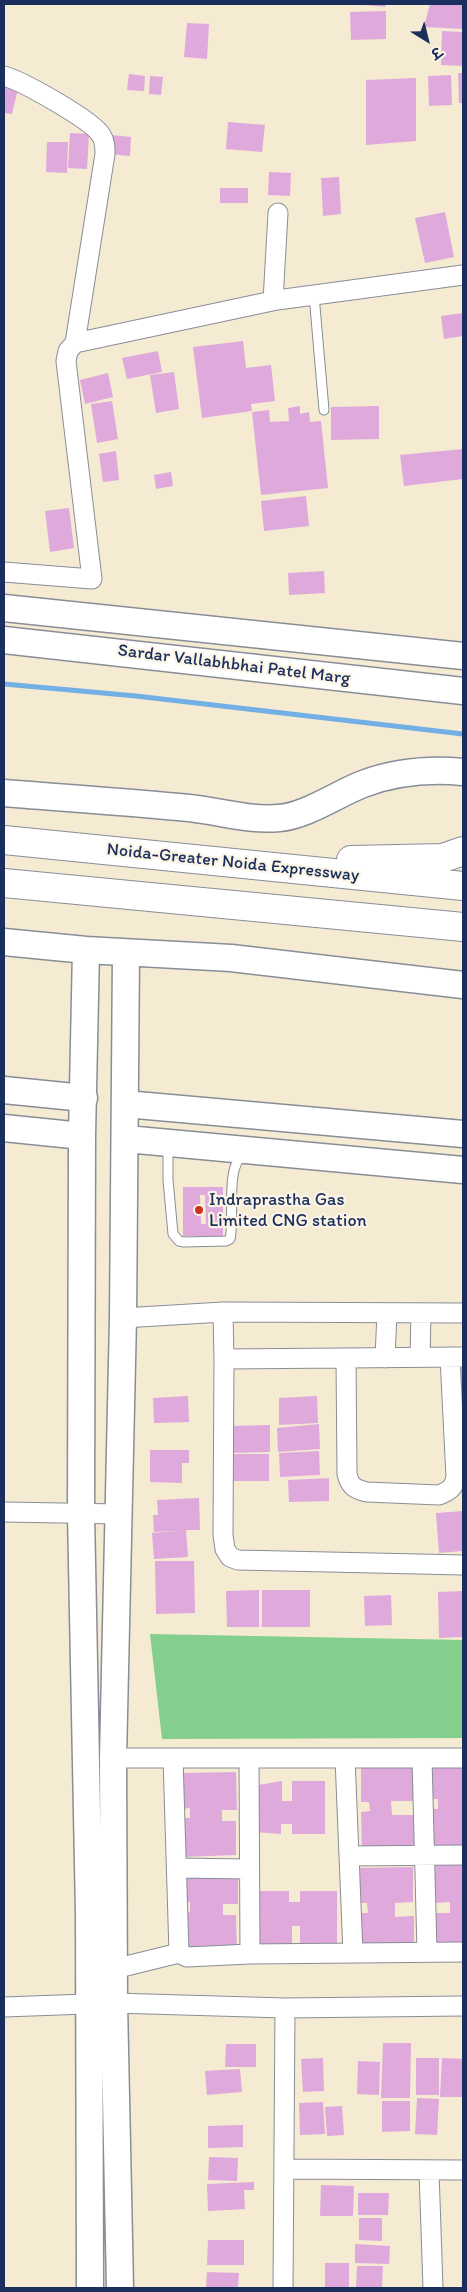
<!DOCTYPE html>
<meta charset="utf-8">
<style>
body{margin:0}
#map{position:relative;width:467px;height:2292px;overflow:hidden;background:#f4ebd2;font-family:Itim,"Playpen Sans Deva",sans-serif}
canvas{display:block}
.frame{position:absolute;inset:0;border:5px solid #1b2f5e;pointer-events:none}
.north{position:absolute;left:402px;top:15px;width:50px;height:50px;-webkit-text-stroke:4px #fcf5e5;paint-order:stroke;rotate:144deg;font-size:14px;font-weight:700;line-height:20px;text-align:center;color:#1b2f5e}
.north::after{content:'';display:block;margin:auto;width:18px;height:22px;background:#1b2f5e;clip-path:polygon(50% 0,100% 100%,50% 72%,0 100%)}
</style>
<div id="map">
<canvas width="467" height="2292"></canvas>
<div class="frame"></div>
<div class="north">उ</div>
</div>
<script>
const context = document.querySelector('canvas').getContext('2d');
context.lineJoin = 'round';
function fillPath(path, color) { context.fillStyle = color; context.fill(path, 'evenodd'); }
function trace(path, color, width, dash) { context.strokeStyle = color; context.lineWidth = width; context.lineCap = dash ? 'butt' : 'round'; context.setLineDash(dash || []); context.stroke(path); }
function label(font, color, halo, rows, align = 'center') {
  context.font = font + ' Itim,sans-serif'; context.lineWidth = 4.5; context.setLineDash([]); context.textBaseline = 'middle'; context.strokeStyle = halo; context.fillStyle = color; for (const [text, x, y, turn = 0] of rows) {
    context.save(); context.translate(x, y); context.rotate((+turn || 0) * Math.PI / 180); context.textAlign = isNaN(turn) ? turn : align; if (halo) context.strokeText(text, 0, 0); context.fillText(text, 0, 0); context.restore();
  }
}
fillPath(new Path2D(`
 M150,1634L463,1640V1738L162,1739Z`), '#84cf8d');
trace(new Path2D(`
 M4,684L136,696L463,734`), '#72afe4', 5);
fillPath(new Path2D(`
 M355,4H386L385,7Z
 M430,4H463V29L424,27Z
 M386,11V39L351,40L350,12Z
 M187,23L209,24L207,59L184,57Z
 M442,31L463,32V66L441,65Z
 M458,73H463V103H459Z
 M129,74L145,76L144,91L127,90Z
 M451,75L452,105L429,106L428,76Z
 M150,76L163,77L161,95L149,94Z
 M416,78V141L366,145V80Z
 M4,82L19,85L12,114L4,113Z
 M228,122L265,125L262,152L226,149Z
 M70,133L89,134L87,169L68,168Z
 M110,135L131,137L130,156L109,154Z
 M47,142H68L67,173L46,172Z
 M269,172L291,173L290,196L268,195Z
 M339,177L341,214L323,216L321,178Z
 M220,188H248V203H220Z
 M445,212L454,257L425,263L415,218Z
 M463,313V336L444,339L441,316Z
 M243,341L246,368L271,365L275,401L251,404L252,411L202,418L193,347Z
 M158,351L162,372L127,379L122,358Z
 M174,372L179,409L156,413L150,375Z
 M108,373L113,397L85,404L80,380Z
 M112,401L118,439L97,443L91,404Z
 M300,406V414L309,412L310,422L321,421L328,488L261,495L252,412L269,410L270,422L289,421L288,408Z
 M379,406V439L331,440V407Z
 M463,449V479L404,486L400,455Z
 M116,451L119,480L103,482L99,454Z
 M171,472L173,486L156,489L154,475Z
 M306,496L309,526L264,531L261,501Z
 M69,508L74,548L50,552L45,511Z
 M324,571L325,593L289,595L288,573Z
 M183,1187H223V1236H183ZM200,1195H205L206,1224H201Z
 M460,1368H463V1397H459Z
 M188,1396L189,1422L154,1423L153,1398Z
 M317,1396L318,1423L279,1425V1398Z
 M319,1424L320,1449L278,1452L277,1428Z
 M270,1425V1452L231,1453V1426Z
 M150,1450H189V1463H182V1483L150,1482Z
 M319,1451L320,1475L280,1477L279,1453Z
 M233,1454H269V1481H233Z
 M329,1478V1501L289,1502L288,1480Z
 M199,1498L200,1530H186L188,1557L154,1559L152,1533L178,1531L154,1532L153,1515H158L157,1500Z
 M463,1511V1551L439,1553L436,1513Z
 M155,1561H194L195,1613L156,1614Z
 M259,1590V1627H227L226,1591Z
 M262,1590H310V1627H262Z
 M463,1591V1637L439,1638L438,1592Z
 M391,1595L392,1625L365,1626L364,1596Z
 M463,1763V1847H431L430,1809H438V1799H430V1764Z
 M415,1765V1801H391L392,1815H415L416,1849L362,1850L361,1812L370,1811L369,1802H361V1766Z
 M236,1772L237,1810H222V1821H236V1855L182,1857V1818H190V1808L182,1809L181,1773Z
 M282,1781V1801H292V1781H325V1834H292V1824H281V1834L254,1832L252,1786Z
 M463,1864V1948H434L433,1913H450V1902L433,1903V1865Z
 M413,1867V1902L395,1903V1917L414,1916V1950L360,1951L359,1913H368L367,1903H359V1868Z
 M183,1871L238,1873V1904H223V1915H236L237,1950L183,1951L182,1913L190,1912V1902L182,1903Z
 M258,1891H289V1902H300V1891H337V1944H300V1926H292V1944H258Z
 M383,2043H411L410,2098H381Z
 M226,2044H256V2067H225Z
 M323,2058L324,2091L303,2092L301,2059Z
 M416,2058H439V2095H416Z
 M442,2058L463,2059V2097H440Z
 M358,2061L380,2062L379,2095L357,2094Z
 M240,2069L242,2092L207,2095L205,2071Z
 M417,2098L439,2099L437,2135L415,2134Z
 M382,2101H410V2131L382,2132Z
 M323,2102L325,2134L300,2135L299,2103Z
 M342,2106L344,2135L327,2136L325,2107Z
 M243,2125V2147L208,2148V2126Z
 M209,2157L238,2158L237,2181L208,2180Z
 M254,2182V2190H244L245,2209L208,2211L207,2184Z
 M321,2185L354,2186L353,2216H320Z
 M358,2193H389L388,2215H358Z
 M359,2218H382V2241L359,2240Z
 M208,2240H244V2265H207Z
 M355,2244L390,2246L389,2264L355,2263Z
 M325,2263H349V2287H325Z
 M357,2266H383L382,2288H356Z
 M207,2272L239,2273L238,2288H206Z`), '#dfa9dc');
const lane = new Path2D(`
 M314,295L324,410
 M168,1144V1180L173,1234L179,1241L184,1242L226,1241L230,1239C235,1218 225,1167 243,1155`);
const street = new Path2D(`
 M4,76C22,81 92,120 101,135C105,141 105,147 105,154L75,343
 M273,301L278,213
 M4,572L92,579L66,361L68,351L75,343L277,300L463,275
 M223,1312L224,1359L223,1535L225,1549L230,1557L238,1560L463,1565
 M123,1318L223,1312L463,1313
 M420,1357L421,1313
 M346,1358L347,1474C350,1486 354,1489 367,1492L439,1495C449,1491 454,1488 456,1477L450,1357
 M385,1358L387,1313
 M224,1359L462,1357
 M4,1512L120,1514
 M113,1758H463
 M173,1758L179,1953
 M249,1758L250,1954
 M345,1758L353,1953
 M422,1758L427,1952
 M349,1856L463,1855
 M177,1868L249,1869
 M114,1969L179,1953L187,1957L250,1954L463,1952
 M4,2007L114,2003L285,2008L463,2006
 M284,2169L463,2170
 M429,2171L433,2288
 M283,2288L285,2008`);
const secondary = new Path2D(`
 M4,608L463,656
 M4,640L463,691
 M4,793C65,798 127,802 189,808C219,811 249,821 279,818C306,816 337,794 363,784C395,772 430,769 463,772
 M4,942L86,950L231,958L463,985
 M86,950L82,1136L81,1513L89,1913L90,2288
 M4,1090L84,1098
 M125,1104L463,1134
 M4,1128L82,1136
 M126,1139L463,1170
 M120,2288L114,2003L113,1758L123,1318L126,953`);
const highway = new Path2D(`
 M4,840L463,886
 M351,860L443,858L463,851
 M4,883L463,927`);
trace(lane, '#888d98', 11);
trace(street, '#888d98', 21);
trace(secondary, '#888d98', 29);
trace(highway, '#888d98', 30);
trace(lane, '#fff', 9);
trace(street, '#fff', 19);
trace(secondary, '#fff', 26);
trace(highway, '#fff', 28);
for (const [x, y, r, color] of [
 [199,1210,5,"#c8321e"]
]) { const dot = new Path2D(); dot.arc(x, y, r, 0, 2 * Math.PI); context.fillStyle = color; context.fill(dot); trace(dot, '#fcf5e5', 2); }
label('18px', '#1b2f5e', '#fcf5e5', [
 ["Sardar Vallabhbhai Patel Marg",234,665,7],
 ["Noida-Greater Noida Expressway",233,863,6]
]);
label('18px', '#1b2f5e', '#fcf5e5', [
 ["Indraprastha Gas",209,1200],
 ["Limited CNG station",209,1221]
], 'left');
</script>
